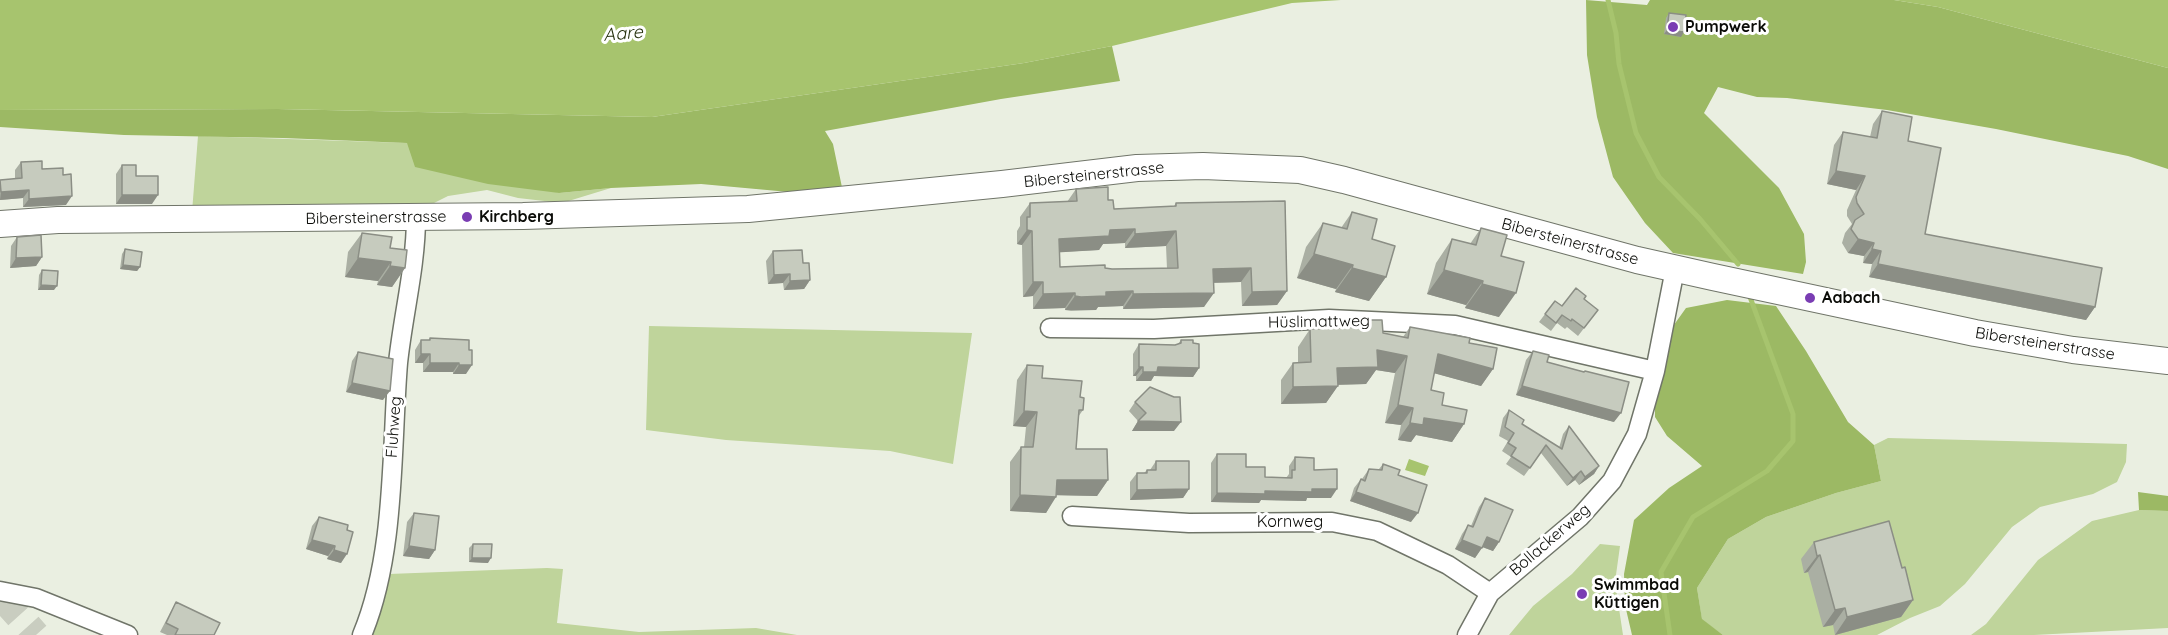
<!DOCTYPE html>
<meta charset="utf-8">
<style>
body{margin:0}
canvas{display:block;background:#eaefe1}
</style>
<canvas width="2168" height="635"></canvas>
<script>
const context = document.querySelector('canvas').getContext('2d');
context.lineJoin = 'round';
function fillPath(path, color) { context.fillStyle = color; context.fill(path, 'evenodd'); }
function trace(path, color, width, dash) { context.strokeStyle = color; context.lineWidth = width; context.lineCap = dash ? 'butt' : 'round'; context.setLineDash(dash || []); context.stroke(path); }
function label(font, color, halo, rows, align = 'center') {
  context.font = font + ' Quicksand,sans-serif'; context.lineWidth = 6; context.setLineDash([]); context.textBaseline = 'middle'; context.strokeStyle = halo; context.fillStyle = color; for (const [text, x, y, turn = 0] of rows) {
    context.save(); context.translate(x, y); context.rotate((+turn || 0) * Math.PI / 180); context.textAlign = isNaN(turn) ? turn : align; if (halo) context.strokeText(text, 0, 0); context.fillText(text, 0, 0); context.restore();
  }
}
fillPath(new Path2D(`
 M198,136L407,143L559,193L611,188L562,203L518,198L487,190L448,196L434,203L429,209L192,212Z
 M649,326L972,333L953,464L890,451L726,440L646,430Z
 M1888,438L2127,444L2126,462L2117,482L2093,494L2040,507L2012,527L1965,584L1940,606L1910,618L1877,635H1723L1702,620L1697,588L1728,539L1766,517L1836,493L1881,481L1874,445Z
 M2139,510L2168,511V628L2034,635H1971L1986,624L2038,560L2092,521Z
 M1600,544L1620,546L1615,582L1623,635H1509L1533,606L1572,574Z
 M547,568L563,569L557,623L639,632L756,628L797,635H369L389,574Z`), '#bfd49b');
fillPath(new Path2D(`
 M1586,0L1647,5L1650,0H1894L1938,7L2168,68V169L2128,156L1996,129L1887,110L1787,98L1757,97L1718,87L1704,113L1779,188L1804,234L1806,262L1803,274L1673,253L1645,223L1613,177L1597,117L1587,55Z
 M1112,46L1120,81L1001,99L825,131L833,144L844,197L701,184L611,188L559,193L488,184L415,167L407,143L283,138L124,135L0,127V110L278,109L652,117L1024,63Z
 M1727,300L1776,306L1806,351L1848,422L1874,445L1881,481L1836,493L1766,517L1728,539L1697,588L1702,619L1723,635H1632L1625,605L1624,574L1634,520L1669,488L1702,466L1667,436L1655,417V371L1661,343L1686,308Z
 M2138,492L2168,496V511L2139,510Z`), '#9cb964');
fillPath(new Path2D(`
 M0,0H1341L1292,3L1112,46L1024,63L652,117L278,109L0,110Z
 M1894,0H2168V68L1938,7Z
 M1409,459L1429,466L1425,476L1405,470Z`), '#a7c46e');
trace(new Path2D(`
 M1608,0L1616,33L1619,64L1636,133L1659,177L1700,219L1738,264
 M1670,635L1661,572L1693,517L1767,471L1793,441V414L1750,297`), '#a7c46e', 5);
trace(new Path2D(`
 M0,595L36,635`), '#c9cdc0', 28, [28, 14]);
const street = new Path2D(`
 M1050,328L1154,329L1329,319L1455,325L1655,371
 M1072,516L1189,523L1332,522L1377,531L1448,565L1490,593
 M0,591L36,598L128,635
 M362,635C396,554 391,450 398,363C403,315 416,266 416,217
 M1467,635L1490,593L1580,517L1612,481L1637,434L1655,371L1675,269`);
const secondary = new Path2D(`
 M0,224L58,220L523,216L748,209L1002,184L1137,168L1203,166L1300,170L1344,180L1637,260L1713,277L1975,333L2073,350L2168,361`);
trace(street, '#707569', 21);
trace(secondary, '#707569', 28);
trace(street, '#fff', 18);
trace(secondary, '#fff', 26);
fillPath(new Path2D(`
 M1669,13L1681,37L1664,34L1666,18Z
 M1882,111L1908,141L1925,234L2095,307L2086,320L1869,277L1872,264L1863,263L1864,256L1848,253L1842,243L1845,233L1852,224L1847,216V210L1856,190L1827,184L1834,145L1843,132L1870,137L1873,124Z
 M21,162L42,169L66,205L23,207V198L0,200V180L15,179V170Z
 M122,165L136,176L152,204H116V174Z
 M1076,189L1108,200L1114,209L1174,206L1176,203L1287,291L1277,305L1242,306L1241,282L1213,283L1204,307L1123,309V306L1098,307L1096,310L1071,311L1065,310V308L1033,309V296L1023,297L1022,245L1017,244V231L1020,226V217L1030,203L1067,202ZM1125,243V248L1166,246L1167,269H1112L1060,267L1059,252L1099,250L1103,244Z
 M1352,212L1372,239L1386,277L1369,301L1335,292L1336,289L1297,278L1306,247L1323,223L1341,228Z
 M1481,228L1501,256L1499,317L1465,308L1466,305L1427,294L1436,263L1452,239L1470,244Z
 M362,233L390,248L405,268L392,287L377,285L378,281L345,277L348,252Z
 M17,237L42,257L36,266L10,268L11,246Z
 M125,249L140,267L137,271L120,269L122,254Z
 M773,251L803,263L810,280L804,289L784,290L783,283L768,284L766,261Z
 M42,270L54,290H38L39,275Z
 M1584,299L1598,310L1578,336L1567,327L1565,329L1557,323L1551,331L1539,322L1555,301L1562,306Z
 M1361,320L1383,333L1403,337L1410,327L1469,343L1493,369L1481,386L1434,373L1431,390L1442,405L1464,424L1452,442L1416,435L1411,442L1398,440L1401,425L1385,423L1395,373L1376,370L1366,384L1338,385L1326,403L1281,404V380L1293,363H1298V347L1310,329L1356,328Z
 M430,338L469,340L466,374H453V372H423V363H415V350L421,340H429Z
 M1181,340L1193,343L1199,368L1193,377L1154,376L1151,381H1136V376H1133V354L1139,344L1175,345L1178,344Z
 M1533,351L1547,362L1614,422L1516,395L1526,360Z
 M358,352L383,400L346,392L352,361Z
 M1027,365L1042,378L1080,397L1083,410L1078,417L1076,449L1108,480L1097,496L1056,495L1046,513L1010,511V462L1021,447H1024L1026,427L1013,426L1017,380Z
 M1135,402L1174,431H1132L1138,421L1129,411Z
 M1509,410L1522,424L1559,448L1563,434L1569,426L1599,466L1594,474L1579,485L1575,480L1567,486L1541,453L1524,476L1506,464L1511,457L1502,451L1508,441L1499,436L1503,418Z
 M1217,454L1246,467L1265,477L1286,478L1289,474V466L1295,457L1314,470L1331,498H1307L1306,501L1261,500L1259,503L1211,502V463Z
 M1156,461L1189,489L1183,498L1130,500V482L1137,473H1144L1147,470H1150Z
 M1383,464L1398,475L1411,522L1350,501L1354,488L1361,479H1362L1369,469H1379Z
 M1485,498L1499,542L1493,551L1482,547L1475,558L1455,549L1462,534L1468,525L1471,526L1479,507Z
 M414,513L435,550L429,559L403,556L407,522Z
 M319,517L348,525L341,563L327,559L328,556L306,549L312,526Z
 M1814,542L1902,568L1913,600L1901,617L1835,635L1833,625L1823,627L1808,572L1804,573L1801,559Z
 M473,544L488,563L469,562V548Z
 M176,602L214,635H167L160,632L171,611Z`), '#aaafa3');
fillPath(new Path2D(`
 M1667,30L1684,32L1681,37L1664,34Z
 M1836,171L1865,176L1856,190L1827,184Z
 M29,190L23,198L0,200L1,192Z
 M122,195H158L152,204H116Z
 M72,196L66,205L23,207L29,199Z
 M1135,229L1125,243L1103,244L1099,250L1049,253L1059,239L1110,230Z
 M1027,230L1032,231L1022,245L1017,244Z
 M1176,231L1166,246L1125,248L1135,234Z
 M1858,239L1874,243L1864,256L1848,253Z
 M1872,249L1881,251L1872,264L1863,263Z
 M1314,254L1353,265L1336,289L1297,278Z
 M42,257L36,266L10,268L16,258Z
 M358,258L391,262L378,281L345,277Z
 M1878,264L2095,307L2086,320L1869,277Z
 M123,265L140,267L137,271L120,269Z
 M390,266L405,268L392,287L377,285Z
 M1251,268L1241,282L1203,283L1213,269Z
 M1352,268L1386,277L1369,301L1335,292Z
 M1444,270L1483,281L1466,305L1427,294Z
 M790,274L783,283L768,284L774,275Z
 M810,280L804,289L784,290L790,281Z
 M1033,282H1043L1033,296L1023,297Z
 M1482,284L1516,293L1499,317L1465,308Z
 M41,285L57,286L54,290H38Z
 M1133,291L1123,306L1098,307L1096,310H1065L1075,296L1106,292Z
 M1287,291L1277,305L1242,306L1252,292Z
 M1075,293L1065,308L1033,309L1043,294Z
 M1214,293L1204,307L1123,309L1133,294Z
 M1377,350L1407,356L1395,373L1376,370L1366,384L1325,385L1337,368Z
 M421,354H430L423,363H415Z
 M1438,354L1493,369L1481,386L1426,371Z
 M430,363H459L453,372H423Z
 M459,365H472L466,374H453Z
 M1139,367H1143L1136,376H1133Z
 M1158,367L1199,368L1193,377L1154,376L1151,381H1136L1143,372Z
 M352,383L390,391L383,400L346,392Z
 M1338,386L1326,403L1281,404L1293,387Z
 M1522,386L1621,413L1614,422L1516,395Z
 M1398,405L1413,408L1401,425L1385,423Z
 M1024,411L1037,412L1026,427L1013,426Z
 M1424,418L1464,424L1452,442L1416,435L1411,442L1398,440L1410,423Z
 M1138,421L1181,422L1174,431H1132Z
 M1599,466L1594,474L1579,485L1585,477Z
 M1581,471L1575,480L1567,486L1573,478Z
 M1057,480H1108L1097,496L1046,495Z
 M1189,489L1183,498L1130,500L1137,490Z
 M1312,489H1337L1331,498H1307L1306,501L1261,500L1259,503L1211,502L1217,493Z
 M1356,492L1418,513L1411,522L1350,501Z
 M1020,495L1056,497L1046,513L1010,511Z
 M1487,537L1499,542L1493,551L1480,546Z
 M312,540L335,546L328,556L306,549Z
 M1462,540L1482,548L1475,558L1455,549Z
 M409,546L435,550L429,559L403,556Z
 M334,550L347,554L341,563L327,559Z
 M1820,555L1808,572L1804,573L1817,556Z
 M472,558H491L488,563L469,562Z
 M1913,600L1901,617L1835,635L1847,617Z
 M1845,608L1833,625L1823,627L1835,610Z`), '#8b8e85');
const building = new Path2D(`
 M1669,13L1686,15L1684,32L1667,30Z
 M1882,111L1912,117L1908,141L1941,148L1925,234L2102,268L2095,307L1878,264L1881,251L1872,249L1874,243L1858,239L1851,229L1855,220L1864,214L1857,203L1856,197L1865,176L1836,171L1843,132L1877,138Z
 M42,161V169L63,168V175L71,174L72,196L29,199V190L1,192L0,180L22,178L21,162Z
 M122,165H136V176H158V195H122Z
 M1108,187V200H1113L1114,209L1176,206V203L1285,201L1287,291L1252,292L1251,268L1213,269L1214,293L1133,294V291L1106,292V296L1081,297L1075,296V293L1043,294V282H1033L1032,231L1027,230V217H1030V203L1077,201L1076,189ZM1135,229V234L1176,231L1178,268L1112,269L1105,268V265L1060,267L1059,239L1109,236L1110,230Z
 M1352,212L1377,219L1372,239L1395,246L1386,277L1352,268L1353,265L1314,254L1323,223L1347,229Z
 M1481,228L1507,235L1501,256L1524,262L1516,293L1482,284L1483,281L1444,270L1452,239L1476,245Z
 M362,233L392,237L390,248L407,250L405,268L390,266L391,262L358,258Z
 M41,235L42,257L16,258L17,237Z
 M125,249L142,252L140,267L123,265Z
 M802,250L803,263H809L810,280L790,281V274L774,275L773,251Z
 M42,270L58,271L57,286L41,285Z
 M1576,288L1586,296L1584,299L1598,310L1584,328L1572,319L1571,321L1562,315L1556,323L1545,314L1555,301L1562,306Z
 M1361,320H1382L1383,333L1408,338L1410,327L1470,338L1469,343L1497,348L1493,369L1438,354L1431,390L1444,393L1442,405L1467,410L1464,424L1424,418L1423,425L1410,423L1413,408L1398,405L1407,356L1377,350L1378,367L1337,368L1338,386L1293,387V363L1311,362L1310,329L1361,327Z
 M430,338L469,340V350H472V365H459V363H430V354H421V340H430Z
 M1181,340H1193V343L1199,344V368L1158,367L1157,372H1143V367H1139V344L1175,345L1181,343Z
 M1533,351L1549,355L1547,362L1584,372L1585,371L1629,382L1621,413L1522,386Z
 M358,352L393,359L390,391L352,383Z
 M1027,365L1043,366L1042,378L1082,381L1080,397L1084,398L1083,410H1079L1076,449H1107L1108,480H1057L1056,497L1020,495L1021,447H1033L1037,412L1024,411Z
 M1150,387L1174,397H1180L1181,422L1138,421L1146,413L1135,402Z
 M1509,410L1524,420L1522,424L1562,449L1569,426L1599,466L1585,477L1581,471L1573,478L1546,445L1530,468L1511,456L1516,448L1508,443L1514,433L1505,427Z
 M1217,454H1246V467H1265V477L1292,478V470H1295V457L1314,458V470L1337,469V489H1312V492L1265,491V494L1217,493Z
 M1156,461H1189V489L1137,490V473H1147V470H1156Z
 M1383,464L1400,470L1398,475L1427,485L1418,513L1356,492L1361,479L1365,481L1369,469L1382,470Z
 M1485,498L1513,510L1499,542L1487,537L1482,548L1462,540L1468,525L1473,527Z
 M414,513L439,516L435,550L409,546Z
 M319,517L348,525L347,530L353,532L347,554L334,550L335,546L312,540Z
 M1889,521L1902,568L1905,567L1913,600L1847,617L1845,608L1835,610L1820,555L1817,556L1814,542Z
 M473,544H492L491,558H472Z
 M176,602L220,623L214,635H175L178,629L166,623Z`);
fillPath(building, '#c6cbbe');
trace(building, '#8b8e85', 1.5);
for (const [x, y, r, color] of [
 [1673,27,6,"#7a3db3"],
 [467,217,6,"#7a3db3"],
 [1810,298,6,"#7a3db3"],
 [1582,594,6,"#7a3db3"]
]) { const dot = new Path2D(); dot.arc(x, y, r, 0, 2 * Math.PI); context.fillStyle = color; context.fill(dot); trace(dot, '#fff', 2); }
label('bold 16px', '#0b0c08', '#fff', [
 ["Pumpwerk",1685,27],
 ["Kirchberg",479,217],
 ["Aabach",1822,298],
 ["Swimmbad",1594,585],
 ["Küttigen",1594,603]
], 'left');
label('16px', '#0b0c08', '#fff', [
 ["Bibersteinerstrasse",1094,175,-6],
 ["Bibersteinerstrasse",376,218,-1],
 ["Bibersteinerstrasse",1570,242,15],
 ["Hüslimattweg",1319,322,-1],
 ["Bibersteinerstrasse",2045,344,9],
 ["Fluhweg",394,427,-86],
 ["Kornweg",1290,522],
 ["Bollackerweg",1550,540,-41]
]);
label('italic 18px', '#27320e', '#fff', [
 ["Aare",623,34,-5]
]);
</script>
